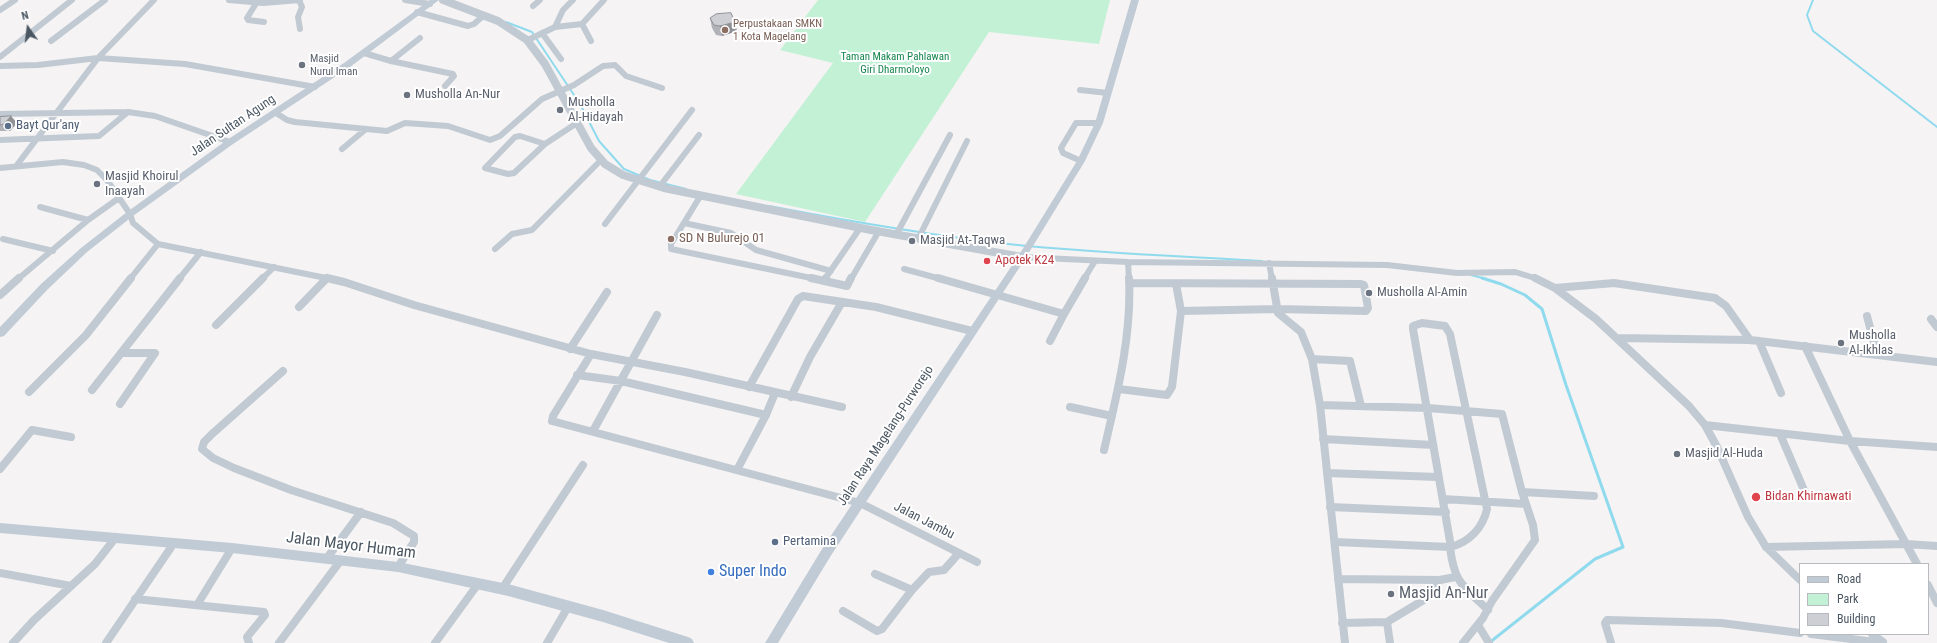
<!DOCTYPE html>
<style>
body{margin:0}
#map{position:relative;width:1937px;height:643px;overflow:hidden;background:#f5f3f3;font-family:"Roboto Condensed",sans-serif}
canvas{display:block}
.legend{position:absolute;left:1799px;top:563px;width:130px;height:72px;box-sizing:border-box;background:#fff;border:1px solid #b7bbc0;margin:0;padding:5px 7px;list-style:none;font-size:12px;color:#4a5661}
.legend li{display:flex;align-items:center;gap:8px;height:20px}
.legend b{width:20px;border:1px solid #b7bbc0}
.north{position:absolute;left:8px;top:8px;width:40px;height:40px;-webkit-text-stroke:3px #fff;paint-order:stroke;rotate:346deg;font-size:11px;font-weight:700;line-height:16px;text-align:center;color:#4a5661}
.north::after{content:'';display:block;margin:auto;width:14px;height:18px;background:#4a5661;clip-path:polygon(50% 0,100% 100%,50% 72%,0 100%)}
</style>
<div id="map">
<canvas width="1937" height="643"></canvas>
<ul class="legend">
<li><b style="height:5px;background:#c1cbd6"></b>Road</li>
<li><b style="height:11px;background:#c3f1d5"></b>Park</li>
<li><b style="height:11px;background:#cdcfd5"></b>Building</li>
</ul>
<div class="north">N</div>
</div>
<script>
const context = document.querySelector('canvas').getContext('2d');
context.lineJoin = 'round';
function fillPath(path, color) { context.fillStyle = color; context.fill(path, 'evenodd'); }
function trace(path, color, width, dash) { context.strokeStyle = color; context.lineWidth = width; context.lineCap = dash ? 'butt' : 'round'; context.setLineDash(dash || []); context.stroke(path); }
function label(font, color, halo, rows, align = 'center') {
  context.font = font + ' "Roboto Condensed",sans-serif'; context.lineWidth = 4; context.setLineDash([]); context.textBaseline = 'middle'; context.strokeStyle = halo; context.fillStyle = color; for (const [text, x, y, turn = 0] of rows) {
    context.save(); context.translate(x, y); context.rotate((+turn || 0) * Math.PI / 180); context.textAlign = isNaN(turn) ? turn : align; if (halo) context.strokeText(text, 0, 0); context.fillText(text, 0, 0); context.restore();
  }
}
fillPath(new Path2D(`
 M818,0H1110L1099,44L989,32L865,222L736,194L833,63L780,50Z`), '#c3f1d5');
trace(new Path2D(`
 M1813,0L1807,15L1813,31L1937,127
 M506,22L532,32L580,104L599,141L624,169L650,180L686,189
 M769,206C848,221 928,235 1008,244C1093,253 1177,256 1262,261
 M1471,275L1486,279`), '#90daee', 2);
trace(new Path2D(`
 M1482,278L1501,284L1525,295L1542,309L1566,385L1623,547L1595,559L1489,643`), '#90daee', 3);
trace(new Path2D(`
 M229,0L263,3L300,0
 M299,0L302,7L298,17L300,29
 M405,0L430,4
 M257,2L247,18L248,20L264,22
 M533,6L540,0
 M0,10L15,0
 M417,12L468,26L474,24L484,15
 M582,24L591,41
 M555,27L582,24L604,0
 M542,33L561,59
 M528,40L555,27L563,10L573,0
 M51,41L105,0
 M364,53L391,61L453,74L454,76L445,86
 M0,57L72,0
 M391,61L420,38
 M0,66L38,65L98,58L185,64L315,87
 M1080,90L1108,93
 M276,113L287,120L295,122L387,131L405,123L448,126L490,140L500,136L542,99L574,85L603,66L615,65L626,76L662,88
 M0,114L128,112L155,116L230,142
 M520,136L545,144L514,173L508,174L485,168L515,137Z
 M0,140L99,136L128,112
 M545,144L577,123
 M342,149L366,129
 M1081,161L1063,153L1061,148L1076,123H1099
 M17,165L98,58L154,0
 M0,168L63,162L84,165L97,170L107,180L130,214L133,223L158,244L331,279
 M660,186L699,135
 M701,195L671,244V249L816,279
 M40,207L88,220
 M684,223L731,233L756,250L831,271
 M605,224L692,110
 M896,235L950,135
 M3,239L53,251
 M918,239L967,141
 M495,249L512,234L532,230L600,161
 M1022,257L1128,262L1387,265L1457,273L1515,272L1538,279
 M1128,262L1129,279
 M1269,263L1272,279
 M904,269L941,279
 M18,279L88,220L119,198
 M130,279L158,244
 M179,279L201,252
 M262,279L274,267
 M326,279L327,278
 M825,279L860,228
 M851,279L879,231
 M1084,279L1095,261`), '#c1cad2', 6);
trace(new Path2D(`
 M327,278L344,282L414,305L591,354L553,416L552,421L860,503L977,562
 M811,278L847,286L851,278
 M938,278L1064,314L1085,278
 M1272,278L1278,313L1301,332L1312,359L1320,405L1345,643
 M1535,278L1555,288L1596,319L1689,406L1705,425L1717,447L1748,517L1766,547L1800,580
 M824,281L826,278
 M1130,283L1361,284L1364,285L1368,308L1366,311L1278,309L1181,311
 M1555,288L1614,283L1715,298L1726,306L1750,340
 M0,295L19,278
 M299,307L327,278
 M1867,316L1877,354
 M1931,319L1937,327
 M1422,323L1445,326L1450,334L1487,509C1483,528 1469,542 1451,547L1413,329V326Z
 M216,325L263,278
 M1617,338L1750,340L1937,362
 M1050,341L1064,314
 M1759,341L1781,393
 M1805,346L1850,441L1917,564
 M570,349L607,292
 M591,354L685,372L842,407
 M1312,359L1350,361L1361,406
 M283,371L212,434L204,442L202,449L213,458L234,468L291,490L393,523L414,536V542L398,567
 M577,375L621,381L766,415
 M749,387L798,299L803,296L876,307L972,331
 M1119,389L1167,395L1172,387L1181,311L1176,284
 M92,390L180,278
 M29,392L86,335L131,278
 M791,397L810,357L842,302
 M120,404L155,353H121
 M1320,405L1428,408L1502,414L1522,492L1533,525L1535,540L1492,601L1483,618L1463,643
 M1070,407L1112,416
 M1705,425L1850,441L1937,447
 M593,431L657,315
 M1780,434L1807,497
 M1323,439L1433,445
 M1104,450C1117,394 1132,336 1129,278
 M0,469L32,430L71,437
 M737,470L766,415L775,393
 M1327,473L1438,477
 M1522,492L1594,496
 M1443,499L1526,504
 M1330,507L1446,512
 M1335,542L1450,547
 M1450,547C1454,583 1463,586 1488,610
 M1766,547L1906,544L1937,546
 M327,558L361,512
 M0,573L71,586
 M875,574L912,590L929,572L944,570L959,553
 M1338,579L1440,580L1455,577
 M1928,585L1937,603
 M502,589L583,465
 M135,599L264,612L265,615L247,637L249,643
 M197,605L232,548
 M843,611L877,631L882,629L912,590
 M1387,622L1390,643
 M1342,623L1387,622L1427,598L1440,580
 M1478,625L1489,643
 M1811,634L1883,643
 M1872,634L1883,642
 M13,643L34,620L95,564L116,537
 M106,643L174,543
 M279,643L341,560
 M435,643L478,584
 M547,643L568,607
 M1611,643L1605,623L1607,620L1721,623L1800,633`), '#c1cad2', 8);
trace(new Path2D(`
 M443,0L498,21L527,40L545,64L591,148L605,164L623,175L664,188L871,230L1022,257`), '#c1cad2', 8);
fillPath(new Path2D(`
 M430,0H439L350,67L233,144L133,216L87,252L47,290L4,336L0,337V327L41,284L81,248L127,212L227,140L344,63Z
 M1131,0H1139L1103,123L1085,161L1025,259L830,557L778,643H765L822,549L1019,255L1077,161L1095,123Z
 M0,523L232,543L398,562L508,584L603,610L688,637L692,639L694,643H669L603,622L508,596L398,572L232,553L0,533Z`), '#c1cbd6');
fillPath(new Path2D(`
 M710,18L737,31L722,36L716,35L712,28Z
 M0,117L17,123L10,131H0Z`), '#b0b2b7');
fillPath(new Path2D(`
 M735,22L737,31L722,36L720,26Z
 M11,116L17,123L10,131L4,124Z`), '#909195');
const building = new Path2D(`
 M731,13L735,22L720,26L714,25L710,18L716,14Z
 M11,116L4,124L0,125V117Z`);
fillPath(building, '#cdcfd5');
trace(building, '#909195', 1);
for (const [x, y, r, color] of [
 [725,30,4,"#8d6e63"],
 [302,65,4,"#6b7280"],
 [407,95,4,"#6b7280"],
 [560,110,4,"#6b7280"],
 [8,126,4,"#5c6f8a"],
 [97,184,4,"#6b7280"],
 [671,239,4,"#8d6e63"],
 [912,241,4,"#6b7280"],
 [987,261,4,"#e0444e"],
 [1369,293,4,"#6b7280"],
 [1841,343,4,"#6b7280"],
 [1677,454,4,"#6b7280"],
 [1756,497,5,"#e0444e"],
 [775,542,4,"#5c6f8a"],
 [711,572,4,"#3f7fe0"],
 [1391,594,4,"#6b7280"]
]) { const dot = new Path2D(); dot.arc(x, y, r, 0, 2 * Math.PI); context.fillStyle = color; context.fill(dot); trace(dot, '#fff', 1.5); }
label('11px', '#785e54', '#fff', [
 ["Perpustakaan SMKN",733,24],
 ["1 Kota Magelang",733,37]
], 'left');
label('11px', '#17864f', '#fff', [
 ["Taman Makam Pahlawan",895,57],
 ["Giri Dharmoloyo",895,70]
]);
label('11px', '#5b616d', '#fff', [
 ["Masjid",310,59],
 ["Nurul Iman",310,72]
], 'left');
label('13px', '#5b616d', '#fff', [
 ["Musholla An-Nur",415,95],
 ["Musholla",568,103],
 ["Al-Hidayah",568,118],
 ["Masjid Khoirul",105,177],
 ["Inaayah",105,192],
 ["Masjid At-Taqwa",920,241],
 ["Musholla Al-Amin",1377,293],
 ["Musholla",1849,336],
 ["Al-Ikhlas",1849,351],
 ["Masjid Al-Huda",1685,454]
], 'left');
label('13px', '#4e5e75', '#fff', [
 ["Bayt Qur'any",16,126],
 ["Pertamina",783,542]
], 'left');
label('13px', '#4a5661', '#fff', [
 ["Jalan Sultan Agung",233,126,-34],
 ["Jalan Raya Magelang-Purworejo",886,436,-57],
 ["Jalan Jambu",924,521,27]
]);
label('13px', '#785e54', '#fff', [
 ["SD N Bulurejo 01",679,239]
], 'left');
label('13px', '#be3a42', '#fff', [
 ["Apotek K24",995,261],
 ["Bidan Khirnawati",1765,497]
], 'left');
label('16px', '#4a5661', '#fff', [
 ["Jalan Mayor Humam",351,546,7]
]);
label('16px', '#366cbe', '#fff', [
 ["Super Indo",719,572]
], 'left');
label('16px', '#5b616d', '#fff', [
 ["Masjid An-Nur",1399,594]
], 'left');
</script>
